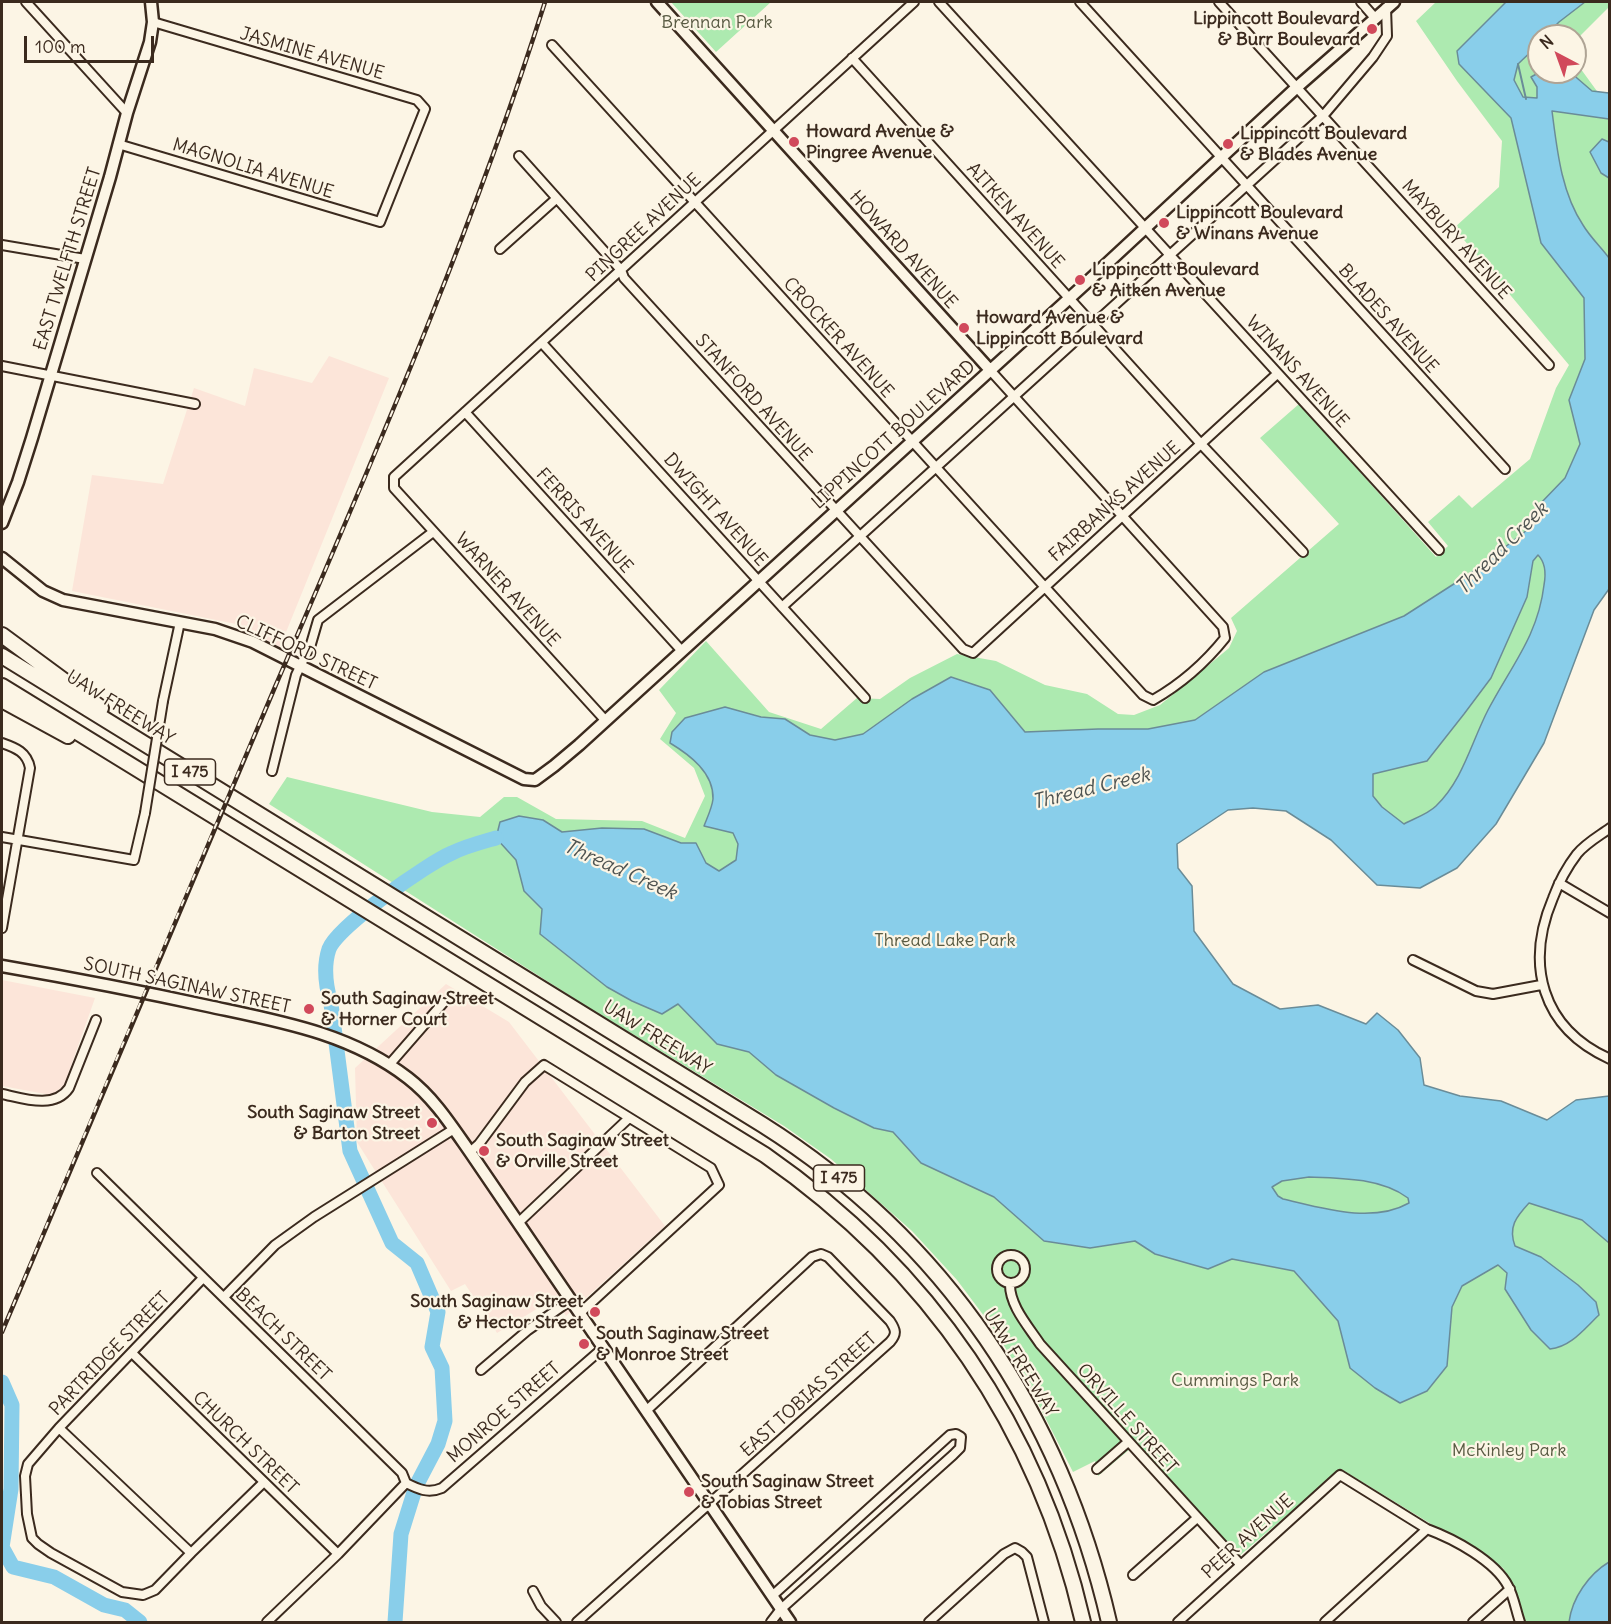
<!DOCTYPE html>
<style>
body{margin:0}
#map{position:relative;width:1611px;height:1624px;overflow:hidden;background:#fcf5e5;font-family:Delius,sans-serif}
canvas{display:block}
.frame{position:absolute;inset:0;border:3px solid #3b2a1e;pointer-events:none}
.north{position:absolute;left:1527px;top:24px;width:60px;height:60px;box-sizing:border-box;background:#fcf5e5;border:2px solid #afa495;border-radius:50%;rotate:319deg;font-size:16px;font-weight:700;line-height:24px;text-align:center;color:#3b2a1e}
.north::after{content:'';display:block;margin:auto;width:21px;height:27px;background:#d1495b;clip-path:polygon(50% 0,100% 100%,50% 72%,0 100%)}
.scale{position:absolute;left:24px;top:36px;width:130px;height:27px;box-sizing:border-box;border:3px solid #3b2a1e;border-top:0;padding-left:8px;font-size:18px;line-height:21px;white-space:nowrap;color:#3b2a1e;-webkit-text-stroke:4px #fcf5e5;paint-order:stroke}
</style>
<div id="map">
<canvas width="1611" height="1624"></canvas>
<div class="frame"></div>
<div class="north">N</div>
<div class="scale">100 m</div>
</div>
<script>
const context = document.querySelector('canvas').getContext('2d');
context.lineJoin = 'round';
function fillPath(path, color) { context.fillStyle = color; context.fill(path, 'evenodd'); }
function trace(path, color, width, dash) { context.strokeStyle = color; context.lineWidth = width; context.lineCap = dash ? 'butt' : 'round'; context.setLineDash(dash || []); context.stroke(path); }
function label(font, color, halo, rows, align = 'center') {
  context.font = font + ' Delius,sans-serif'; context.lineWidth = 4.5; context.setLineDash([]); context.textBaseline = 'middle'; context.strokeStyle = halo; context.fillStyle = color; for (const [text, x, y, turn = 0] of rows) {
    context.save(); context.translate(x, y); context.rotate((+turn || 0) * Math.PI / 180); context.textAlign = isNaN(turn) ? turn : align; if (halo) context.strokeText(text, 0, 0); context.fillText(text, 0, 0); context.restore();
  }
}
fillPath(new Path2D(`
 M329,356L389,378L280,647L236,624L72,591L92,475L163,484L194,388L245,406L254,368L312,383Z
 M2,980L95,998L64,1086L51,1095L2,1086Z
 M446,984L509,1022L665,1226L566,1316L555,1298L497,1333L465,1284L451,1291L357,1142L355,1068Z`), '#fce5d9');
fillPath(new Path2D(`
 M671,2H771L716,52Z
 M1436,2H1609V7L1575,41V36H1539V72H1575V61L1610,109L1609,589L1594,610L1544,743L1496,824L1457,868L1420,888L1377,885L1331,840L1286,811L1253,808L1228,810L1177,844L1178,868L1192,886L1194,931L1233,984L1280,1009L1318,1005L1366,1024L1377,1013L1398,1030L1420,1058L1424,1085L1460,1096L1501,1101L1547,1120L1576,1100L1609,1096V1622H1525L1512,1584L1503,1568L1341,1469L1238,1557L1136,1444L1098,1476L1095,1461L1073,1472L1028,1384L993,1328L957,1280L912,1231L831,1159L784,1126L583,1004L269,804L287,777L432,812L480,817L504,797H517L556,819L642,821L685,838L705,796L694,768L660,739L676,713L659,690L706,641L769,712L821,729L857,698L880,699L910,678L957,654L996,661L1045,685L1087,694L1118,714L1134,715L1160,705L1198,674L1229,648L1237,631L1231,618L1339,524L1260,438L1299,404L1436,557L1448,546L1428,522L1459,495L1472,508L1530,459L1556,388L1569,365L1454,228L1499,187L1502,141L1457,81L1416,21Z`), '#adeab0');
const water = new Path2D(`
 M1506,2H1585L1559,22L1548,33V36H1539V65L1537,59L1538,45L1518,64L1514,80L1523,97L1537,98V87L1531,77L1540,72H1570L1592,91L1609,93V119L1552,111C1557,149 1561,192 1583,225C1590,237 1601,247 1609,258V589L1594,610L1544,743L1496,824L1457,868L1420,888L1377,885L1331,840L1286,811L1253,808L1228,810L1177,844L1178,868L1192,886L1194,931L1233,984L1280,1009L1318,1005L1366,1024L1377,1013L1398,1030L1420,1058L1424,1085L1460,1096L1501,1101L1547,1120L1576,1100L1609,1096V1243L1582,1220L1529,1203C1516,1217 1508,1227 1515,1246L1541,1257L1578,1285L1596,1302L1599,1315C1584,1329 1571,1347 1550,1349L1531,1330L1505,1289L1507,1273L1498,1265L1462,1286L1452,1307L1447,1366L1427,1391L1400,1403L1375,1388L1350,1368L1338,1321L1294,1271L1232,1259L1208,1269L1155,1254L1135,1241L1090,1248L1044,1241L994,1197L921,1163L893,1132L874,1128L834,1108L776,1075L749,1052L717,1044L678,1004L662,1014L632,1001L607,987L540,934L542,909L524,891L516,860L496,838L500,822L519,816L543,820L562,832L602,828L644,829L681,843H696L706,863L719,871L736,860L738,844L733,833L704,826C707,818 712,808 713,799C714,773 690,755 670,743L672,732L685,718L725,707L761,717L785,719L810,735L835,740L863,734L912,699L951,677L990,690L1025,732L1098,729H1148L1195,720L1264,672L1404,616L1474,571L1531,527L1539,505L1565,478L1580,444L1569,400L1585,359L1584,298L1541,243L1511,118L1459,64L1457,51ZM1538,555C1546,563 1546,574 1544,585C1538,636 1511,666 1488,710C1471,743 1463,780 1436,806C1428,814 1413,819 1404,824L1382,807L1373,796V774L1427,761L1464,714L1491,678L1527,597L1533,561ZM1309,1177C1341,1178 1381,1178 1408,1198L1409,1203C1372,1224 1322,1208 1283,1199L1278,1196L1272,1187L1282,1181Z
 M1602,139L1609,142V178L1601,173L1590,152Z
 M1609,1562V1622H1569C1572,1598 1589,1574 1609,1562Z`);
fillPath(water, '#89ceea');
trace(water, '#6a8c98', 1.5);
trace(new Path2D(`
 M1518,64L1526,99`), '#6a8c98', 2);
trace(new Path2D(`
 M2,1382L12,1405L11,1489L2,1547L13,1567L54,1577L104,1605L125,1610L140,1622
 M395,1622L401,1534L416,1486L438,1444L445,1421L442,1368L432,1347L438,1312L417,1263L392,1243L350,1151L331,1004C326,987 323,967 329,949C338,926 428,863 452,853C466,846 482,842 496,838`), '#89ceea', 15);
const street = new Path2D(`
 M26,2L127,113
 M939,2L1439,550
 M1080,2L1505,469
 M1219,2L1549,365
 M1361,2L1375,18
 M552,45L1143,695L1153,700C1181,684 1205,663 1225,638L1223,627L990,370
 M852,58L1201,444L1303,552
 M118,144L380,222L425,109L417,100L153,22
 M519,156L621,270L624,278L963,649L973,653L1277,374
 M2,245L85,259
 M500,249L556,199
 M542,343L865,698
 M2,366L195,404
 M465,412L681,650
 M782,607L1323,116L1373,57L1387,36L1386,8
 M163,701L180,622
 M605,720L394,488V477L914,2
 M2,743C16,748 27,752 30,768L2,928
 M272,771L296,675L311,644L318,620L433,532
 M1610,828C1599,836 1586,843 1577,854C1567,867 1559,882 1553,898C1525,964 1541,1028 1610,1059
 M2,837L134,860L145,813
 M1559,883L1610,913
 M1413,960L1476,991L1493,994L1541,985
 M389,1065L443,1003
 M2,1094C22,1098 54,1110 69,1088L96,1020
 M470,1152L479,1144L525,1082L544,1065L711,1168L719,1185L580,1313
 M97,1173L402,1473L406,1483
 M518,1223L629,1118
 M997 1269a14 14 0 1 1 28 0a14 14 0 1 1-28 0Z
 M203,1278L59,1428L28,1464L25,1476L27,1514L32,1538L38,1544L51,1553L122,1592L143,1595L155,1590L191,1553L264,1482
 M1010,1283C1009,1305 1028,1326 1040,1344L1240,1564
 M224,1297L275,1245L314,1217L454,1129
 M132,1353L338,1554
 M481,1370L528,1330L571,1300
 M59,1428L191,1553
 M1097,1469L1128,1442
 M406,1483C418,1489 428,1494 442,1488L603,1348
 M1133,1575L1197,1518
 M533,1591L541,1606L556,1622
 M267,1622L338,1554L406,1483
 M577,1622L890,1342C897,1334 896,1330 890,1321L828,1257L821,1254L812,1257L647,1410
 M771,1622L781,1609L953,1455L960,1448L961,1437L956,1434L950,1435L772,1596
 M929,1622L1004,1554L1015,1548L1022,1552L1027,1557L1044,1622
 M1178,1622L1340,1475L1427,1529C1454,1539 1495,1561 1508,1586C1514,1597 1516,1611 1520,1622
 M1325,1622L1427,1529
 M1473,1622L1510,1589`);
const secondary = new Path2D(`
 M657,2L990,370
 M2,523L18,482L32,438L110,177L127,113L150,42L153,22L151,2
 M2,558L43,591L63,600L215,629L253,642L524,779L535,780L554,766L579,745L1085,284L1296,88L1394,2
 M2,966C71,978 139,991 208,1006C278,1021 350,1033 408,1078C434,1098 451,1125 470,1152L790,1622`);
const highway = new Path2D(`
 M2,635L101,708
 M2,656L763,1125C945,1240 1061,1414 1109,1622
 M2,686L765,1155C929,1269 1038,1427 1083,1622
 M2,700L68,736`);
trace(street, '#3b2a1e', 12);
trace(secondary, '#3b2a1e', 15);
trace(highway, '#3b2a1e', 18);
trace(street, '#fcf5e5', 8);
trace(secondary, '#fcf5e5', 10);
trace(highway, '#fcf5e5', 14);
const rail = new Path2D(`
 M2,1332C92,1116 183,901 275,687C372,461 471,236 545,2`);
trace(rail, '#3b2a1e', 4.5);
trace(rail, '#fcf5e5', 2, [7]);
const streetBridge = new Path2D(`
 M145,813L163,701`);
trace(streetBridge, '#3b2a1e', 12, []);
trace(streetBridge, '#fcf5e5', 8);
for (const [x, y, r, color] of [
 [1372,29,6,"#d1495b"],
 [794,142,6,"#d1495b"],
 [1228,144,6,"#d1495b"],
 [1164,223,6,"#d1495b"],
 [1080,280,6,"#d1495b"],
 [964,328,6,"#d1495b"],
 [309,1009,6,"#d1495b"],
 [432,1123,6,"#d1495b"],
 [484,1151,6,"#d1495b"],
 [595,1312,6,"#d1495b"],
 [584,1344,6,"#d1495b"],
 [689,1492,6,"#d1495b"]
]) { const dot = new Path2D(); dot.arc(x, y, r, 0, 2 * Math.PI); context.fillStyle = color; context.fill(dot); trace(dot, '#fcf5e5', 2); }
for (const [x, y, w] of [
 [190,772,51],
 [839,1178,51]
]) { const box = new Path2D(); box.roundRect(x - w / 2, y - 13, w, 26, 4.5); context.fillStyle = '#fcf5e5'; context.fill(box); trace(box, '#3b2a1e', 1.5); }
label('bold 16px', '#3b2a1e', null, [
 ["I 475",190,772],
 ["I 475",839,1178]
]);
label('bold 18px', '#3b2a1e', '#fcf5e5', [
 ["Lippincott Boulevard",1360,19,"right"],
 ["& Burr Boulevard",1360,40,"right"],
 ["Howard Avenue &",806,132],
 ["Pingree Avenue",806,153],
 ["Lippincott Boulevard",1240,134],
 ["& Blades Avenue",1240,155],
 ["Lippincott Boulevard",1176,213],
 ["& Winans Avenue",1176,234],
 ["Lippincott Boulevard",1092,270],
 ["& Aitken Avenue",1092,291],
 ["Howard Avenue &",976,318],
 ["Lippincott Boulevard",976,339],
 ["South Saginaw Street",321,999],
 ["& Horner Court",321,1020],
 ["South Saginaw Street",420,1113,"right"],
 ["& Barton Street",420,1134,"right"],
 ["South Saginaw Street",496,1141],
 ["& Orville Street",496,1162],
 ["South Saginaw Street",583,1302,"right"],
 ["& Hector Street",583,1323,"right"],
 ["South Saginaw Street",596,1334],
 ["& Monroe Street",596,1355],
 ["South Saginaw Street",701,1482],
 ["& Tobias Street",701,1503]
], 'left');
label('18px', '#585a42', '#fcf5e5', [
 ["Brennan Park",717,23],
 ["Thread Lake Park",945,941],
 ["Cummings Park",1235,1381],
 ["McKinley Park",1509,1451]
]);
label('18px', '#3b2a1e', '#fcf5e5', [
 ["JASMINE AVENUE",312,54,16],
 ["MAGNOLIA AVENUE",253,169,17],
 ["AITKEN AVENUE",1015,216,48],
 ["PINGREE AVENUE",644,228,-43],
 ["MAYBURY AVENUE",1456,240,48],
 ["HOWARD AVENUE",903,250,48],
 ["EAST TWELFTH STREET",68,259,-73],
 ["BLADES AVENUE",1388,319,48],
 ["CROCKER AVENUE",838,338,48],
 ["WINANS AVENUE",1297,372,48],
 ["STANFORD AVENUE",753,398,48],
 ["LIPPINCOTT BOULEVARD",894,435,-42],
 ["FAIRBANKS AVENUE",1115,502,-42],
 ["DWIGHT AVENUE",715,510,48],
 ["FERRIS AVENUE",584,521,48],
 ["WARNER AVENUE",507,590,48],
 ["CLIFFORD STREET",306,653,25],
 ["UAW FREEWAY",120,708,32],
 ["SOUTH SAGINAW STREET",187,986,12],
 ["UAW FREEWAY",657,1038,32],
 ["BEACH STREET",283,1335,44],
 ["PARTRIDGE STREET",110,1354,-46],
 ["UAW FREEWAY",1020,1363,58],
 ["EAST TOBIAS STREET",809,1395,-42],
 ["MONROE STREET",504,1413,-41],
 ["ORVILLE STREET",1127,1419,48],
 ["CHURCH STREET",245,1443,44],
 ["PEER AVENUE",1248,1537,-42]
]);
label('italic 20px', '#4e5351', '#fcf5e5', [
 ["Thread Creek",1502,549,-45],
 ["Thread Creek",1091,789,-14],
 ["Thread Creek",620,870,24]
]);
</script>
